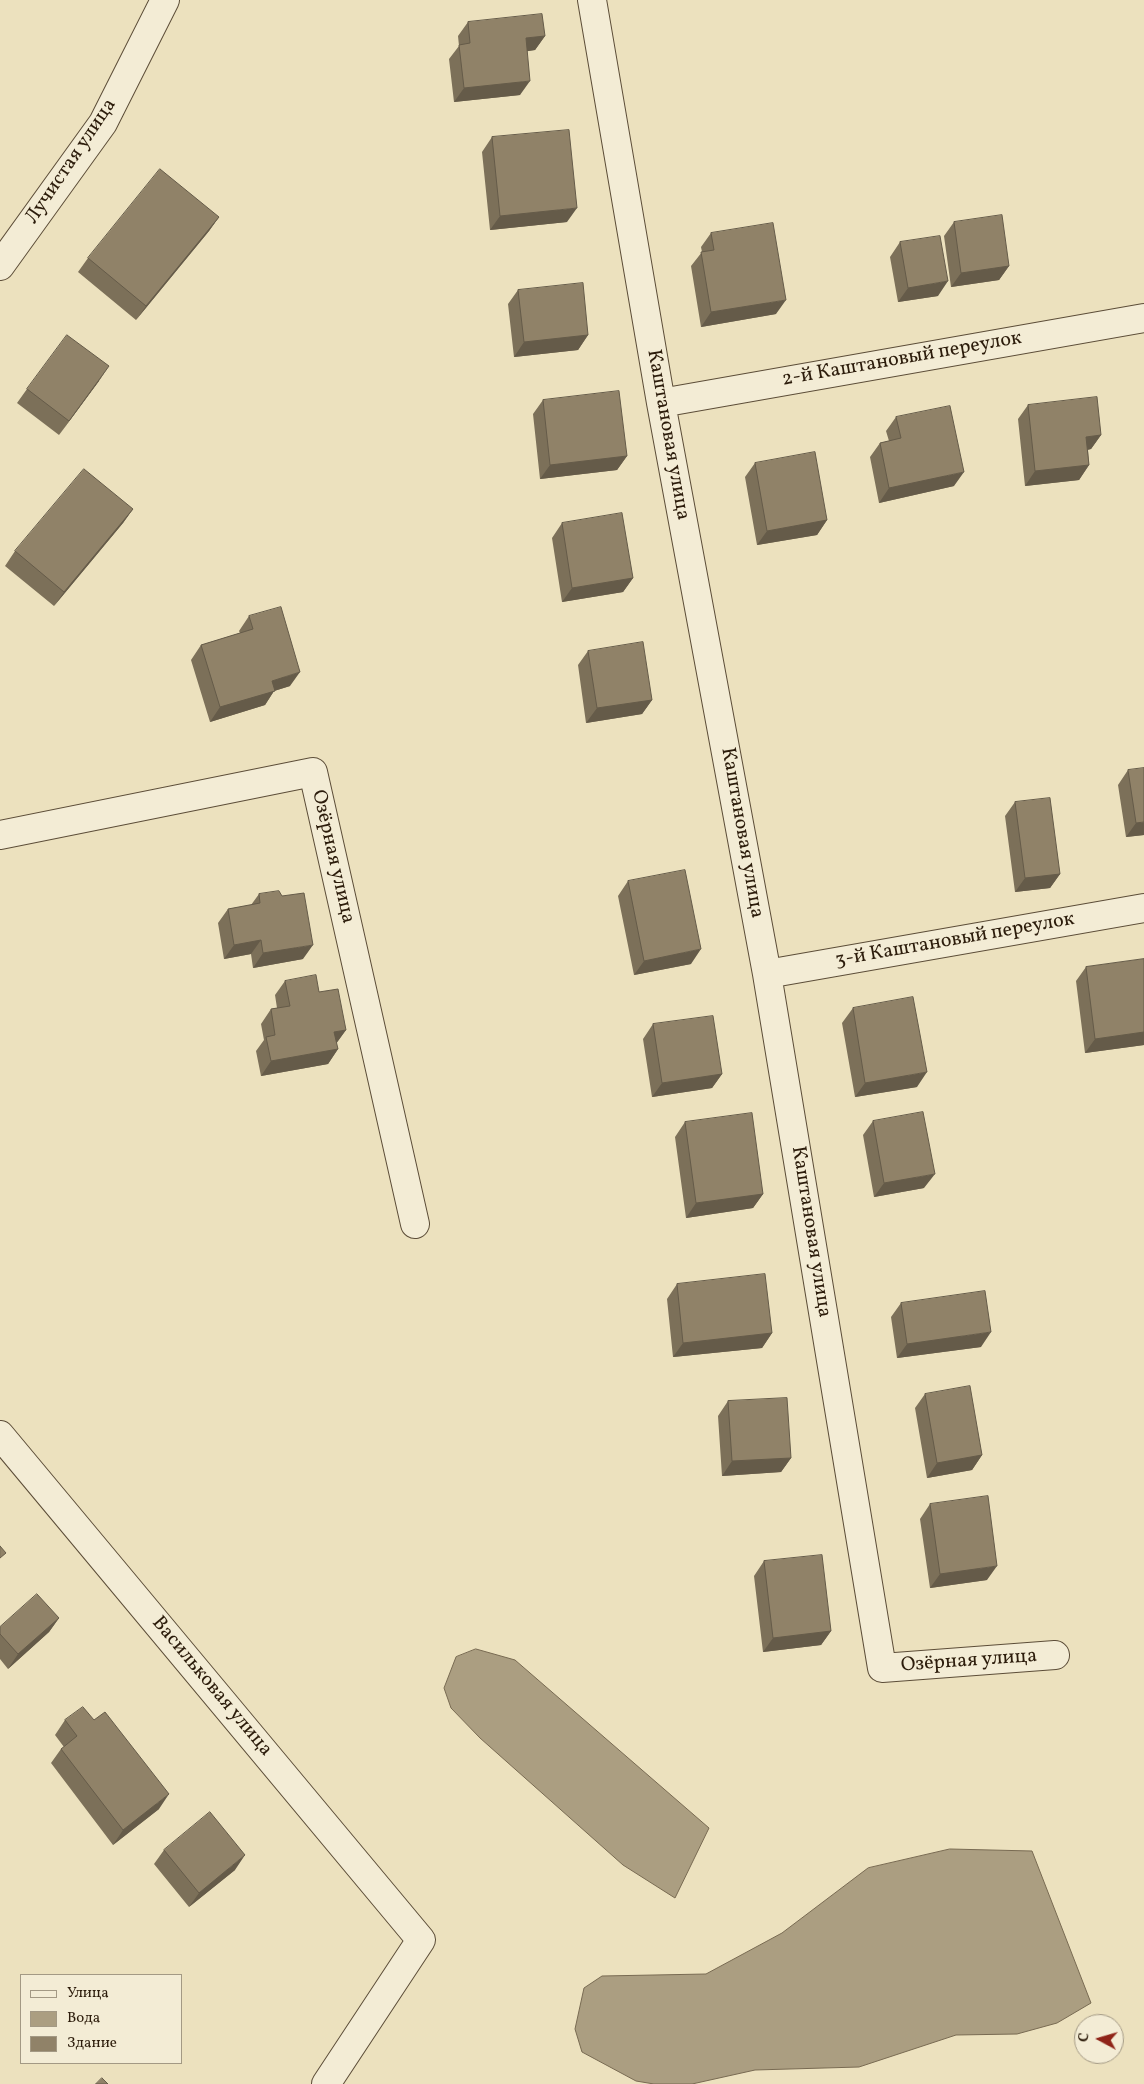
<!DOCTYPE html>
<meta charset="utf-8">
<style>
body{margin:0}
#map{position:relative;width:1144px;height:2084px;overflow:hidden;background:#ece1be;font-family:Vollkorn,serif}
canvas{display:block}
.legend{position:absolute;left:20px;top:1974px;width:162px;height:90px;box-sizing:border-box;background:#f3ecd5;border:1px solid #a39984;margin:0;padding:6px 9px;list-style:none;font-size:15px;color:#2c1c0b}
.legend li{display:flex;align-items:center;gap:10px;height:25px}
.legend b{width:25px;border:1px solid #a39984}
.north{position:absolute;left:1074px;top:2014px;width:50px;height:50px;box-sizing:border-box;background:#f3ecd5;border:1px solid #a39984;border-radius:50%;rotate:276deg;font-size:14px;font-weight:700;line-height:20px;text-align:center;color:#2c1c0b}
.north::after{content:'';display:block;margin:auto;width:18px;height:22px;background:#8f2418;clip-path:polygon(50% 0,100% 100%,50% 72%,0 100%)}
</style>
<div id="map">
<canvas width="1144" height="2084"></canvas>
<ul class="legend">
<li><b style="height:6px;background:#f3ecd5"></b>Улица</li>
<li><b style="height:14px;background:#ab9e81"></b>Вода</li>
<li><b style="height:14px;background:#908268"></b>Здание</li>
</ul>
<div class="north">С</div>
</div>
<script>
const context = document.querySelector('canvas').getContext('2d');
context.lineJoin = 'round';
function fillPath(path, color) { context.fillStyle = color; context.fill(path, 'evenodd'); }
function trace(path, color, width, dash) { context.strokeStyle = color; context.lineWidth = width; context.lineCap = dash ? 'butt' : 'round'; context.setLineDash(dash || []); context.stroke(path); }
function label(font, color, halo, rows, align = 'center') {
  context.font = font + ' Vollkorn,serif'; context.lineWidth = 4; context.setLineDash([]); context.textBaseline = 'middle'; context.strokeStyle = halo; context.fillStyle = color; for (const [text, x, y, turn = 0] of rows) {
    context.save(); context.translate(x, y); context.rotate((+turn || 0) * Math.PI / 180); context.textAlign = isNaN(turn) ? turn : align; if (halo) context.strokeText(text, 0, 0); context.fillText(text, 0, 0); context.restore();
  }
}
const water = new Path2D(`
 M476,1649L515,1660L709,1828L675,1898L623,1865L480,1738L451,1708L444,1688L456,1657Z
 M950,1849L1032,1851L1091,2003L1057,2023L1017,2034L956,2035L859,2067L755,2070L692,2084H654L636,2081L582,2052L575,2029L584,1988L602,1976L706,1974L782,1933L868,1868Z`);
fillPath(water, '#ab9e81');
trace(water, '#786a52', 1);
const street = new Path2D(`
 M592,0L661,403L767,974L882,1668L1055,1655
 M0,266L103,123L165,0
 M661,403L1144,318
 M0,835L313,772L415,1224
 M767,974L1144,908
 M0,1435L421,1940L326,2084`);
trace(street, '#5c4d38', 30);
trace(street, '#f3ecd5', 28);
fillPath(new Path2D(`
 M468,22L545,36L535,50L527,51L520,95L454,102L449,59L459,46L458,36Z
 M492,137L567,222L490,230L482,152Z
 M219,217L209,231L136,320L78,272L88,258Z
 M954,222L1009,266L999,280L951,287L944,236Z
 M711,233L776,314L701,327L691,266L702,252L701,247Z
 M900,242L938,296L898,302L890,257Z
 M518,290L588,335L578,350L514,357L508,304Z
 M99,381L59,435L17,403L27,389Z
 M543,400L627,456L617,470L540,479L533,414Z
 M1028,405L1101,435L1091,449L1088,450L1089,465L1079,480L1025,486L1018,419Z
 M896,417L954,486L879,503L870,457L880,443L889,441L886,431Z
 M755,463L827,520L817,535L757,545L745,477Z
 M133,509L123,523L54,606L5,566L15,551Z
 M562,523L633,578L623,592L562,602L552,538Z
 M249,616L290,686L274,691L265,705L210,722L191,660L201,645L240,633L239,631Z
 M588,651L652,700L642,714L586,723L578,665Z
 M1128,770L1144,835L1126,837L1118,785Z
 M1015,802L1060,874L1050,888L1015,892L1005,816Z
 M628,881L691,964L634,975L618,896Z
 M259,894L303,959L253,968L251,954L224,959L218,923L228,909L251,905Z
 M1144,959V1045L1085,1053L1076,981L1086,967Z
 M285,981L319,992L346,1030L336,1043L338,1049L328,1064L261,1076L256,1051L264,1040L261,1024L271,1009L277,1008L275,995Z
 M853,1008L917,1087L855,1097L842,1023Z
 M653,1024L722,1074L712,1088L652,1097L643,1039Z
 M873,1121L924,1188L874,1197L863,1135Z
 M685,1122L763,1194L753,1208L686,1218L675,1137Z
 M677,1284L772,1333L762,1348L673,1357L667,1299Z
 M901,1303L981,1347L897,1358L891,1317Z
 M925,1394L982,1455L972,1470L927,1478L915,1408Z
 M728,1401L791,1458L781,1472L722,1476L718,1416Z
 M930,1504L987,1580L930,1588L920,1519Z
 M764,1561L831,1631L821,1645L763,1652L754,1576Z
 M59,1618L49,1632L8,1669L0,1659V1627Z
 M65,1720H94L159,1809L113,1845L51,1763L61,1749L64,1747L55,1735Z
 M164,1850L235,1870L189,1907L154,1864Z`), '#7c7059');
fillPath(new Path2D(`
 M545,36L535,50L516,53L526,38Z
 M530,81L520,95L454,102L464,88Z
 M577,208L567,222L490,230L500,216Z
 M219,217L209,231L136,320L146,306Z
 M1009,266L999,280L951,287L961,273Z
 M948,281L938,296L898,302L908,288Z
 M786,300L776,314L701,327L711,312Z
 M588,335L578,350L514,357L524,342Z
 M109,366L99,381L59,435L69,421Z
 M1101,435L1091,449L1076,451L1086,437Z
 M627,456L617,470L540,479L550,465Z
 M1089,465L1079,480L1025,486L1035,471Z
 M964,472L954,486L879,503L889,488Z
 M133,509L123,523L54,606L64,592Z
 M827,520L817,535L757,545L767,531Z
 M633,578L623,592L562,602L572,588Z
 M300,672L290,686L274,691L265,705L210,722L220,707L272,681Z
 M652,700L642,714L586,723L597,708Z
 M1144,822V835L1126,837L1136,823Z
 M1060,874L1050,888L1015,892L1025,878Z
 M261,940L251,954L224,959L234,945Z
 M313,945L303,959L253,968L263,953Z
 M701,949L691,964L634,975L644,961Z
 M346,1030L336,1044L334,1032Z
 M1144,1032V1045L1085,1053L1095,1039Z
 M338,1049L328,1064L261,1076L271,1061Z
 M927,1072L917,1087L855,1097L865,1083Z
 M722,1074L712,1088L652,1097L662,1083Z
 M935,1174L924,1188L874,1197L884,1183Z
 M763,1194L753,1208L686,1218L696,1203Z
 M991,1332L981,1347L897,1358L907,1344Z
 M772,1333L762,1348L673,1357L683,1343Z
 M982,1455L972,1470L927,1478L937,1463Z
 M791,1458L781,1472L722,1476L732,1461Z
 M997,1566L987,1580L930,1588L940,1574Z
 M59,1618L49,1632L8,1669L18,1654Z
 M831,1631L821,1645L763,1652L773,1638Z
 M169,1794L159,1809L113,1845L123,1830Z
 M245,1855L235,1870L189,1907L199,1893Z`), '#655b49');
const building = new Path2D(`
 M542,14L545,36L526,38L530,81L464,88L459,45L470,43L468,22Z
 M569,130L577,208L500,216L492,137Z
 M160,169L219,217L146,306L88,258Z
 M1002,215L1009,266L961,273L954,222Z
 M773,223L786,300L711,312L701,252L714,250L711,233Z
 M940,236L948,281L908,288L900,242Z
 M583,283L588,335L524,342L518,290Z
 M67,335L109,366L69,421L27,389Z
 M619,391L627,456L550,465L543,400Z
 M1097,397L1101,435L1086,437L1089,465L1035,471L1028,405Z
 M950,406L964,472L889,488L880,443L901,438L896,417Z
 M815,452L827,520L767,531L755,463Z
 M84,469L133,509L64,592L15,551Z
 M622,513L633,578L572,588L562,523Z
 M281,607L300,672L272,681L275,691L220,707L201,645L253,629L249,616Z
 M643,642L652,700L597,708L588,651Z
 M1144,768V822L1136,823L1128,770Z
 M1050,798L1060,874L1025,878L1015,802Z
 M685,870L701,949L644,961L628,881Z
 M279,891L282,896L304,893L313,945L263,953L261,940L234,945L228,909L260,903L259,894Z
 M1144,959V1032L1095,1039L1086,967Z
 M316,975L319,992L338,989L346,1030L334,1032L338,1049L271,1061L266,1037L275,1035L271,1009L290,1006L285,981Z
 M913,997L927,1072L865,1083L853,1008Z
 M713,1016L722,1074L662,1083L653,1024Z
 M923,1112L935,1174L884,1183L873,1121Z
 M752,1113L763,1194L696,1203L685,1122Z
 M765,1274L772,1333L683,1343L677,1284Z
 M985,1291L991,1332L907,1344L901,1303Z
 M970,1386L982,1455L937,1463L925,1394Z
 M787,1398L791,1458L732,1461L728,1401Z
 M988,1496L997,1566L940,1574L930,1504Z
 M0,1546L6,1553L0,1558Z
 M822,1555L831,1631L773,1638L764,1561Z
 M37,1594L59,1618L18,1654L0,1634V1627Z
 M83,1707L94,1720L105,1712L169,1794L123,1830L61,1749L77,1736L65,1720Z
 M210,1812L245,1855L199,1893L164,1850Z
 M102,2078L108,2084H96Z`);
fillPath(building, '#908268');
trace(building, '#655b49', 1);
label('20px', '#2c1c0b', '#f3ecd5', [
 ["Лучистая улица",72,162,-56],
 ["2-й Каштановый переулок",902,360,-10],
 ["Каштановая улица",667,435,80],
 ["Каштановая улица",741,833,80],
 ["Озёрная улица",332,857,77],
 ["3-й Каштановый переулок",955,941,-10],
 ["Каштановая улица",810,1232,81],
 ["Озёрная улица",969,1662,-4],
 ["Васильковая улица",211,1687,50]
]);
</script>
